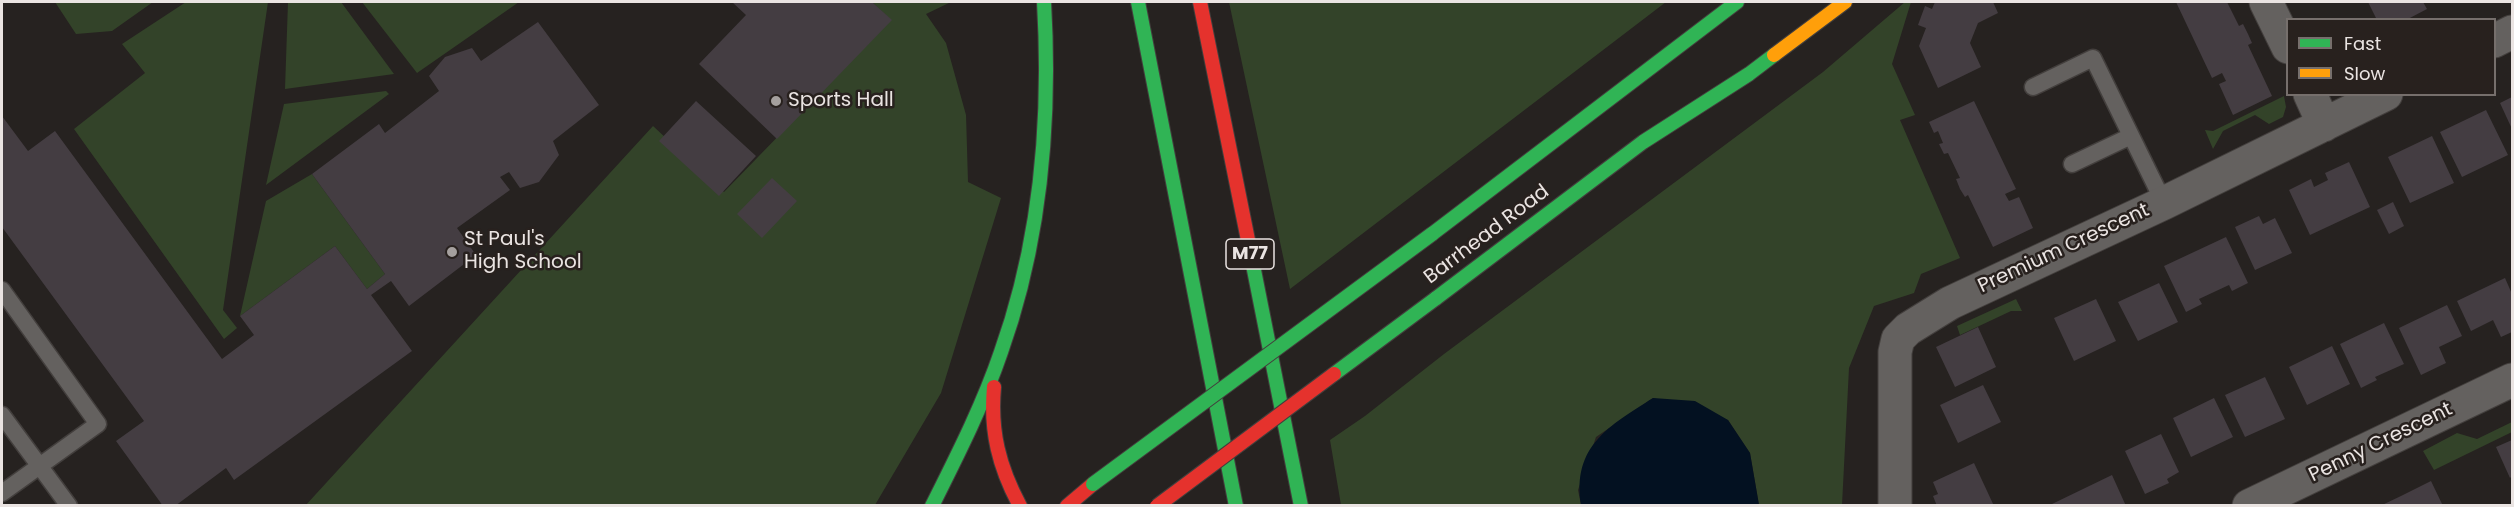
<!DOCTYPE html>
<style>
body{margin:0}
#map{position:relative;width:2514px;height:507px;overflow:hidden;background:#262220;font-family:Poppins,sans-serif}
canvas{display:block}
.frame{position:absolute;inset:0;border:3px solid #eae4e2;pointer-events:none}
.legend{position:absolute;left:2286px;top:18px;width:210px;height:78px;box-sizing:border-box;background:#28211e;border:2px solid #766f6c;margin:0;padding:8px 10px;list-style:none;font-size:18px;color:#eae4e2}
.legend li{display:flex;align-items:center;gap:12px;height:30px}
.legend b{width:30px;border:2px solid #766f6c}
</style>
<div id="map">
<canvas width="2514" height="507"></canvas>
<div class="frame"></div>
<ul class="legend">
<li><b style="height:8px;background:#30b455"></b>Fast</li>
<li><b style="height:8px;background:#ff9f0a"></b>Slow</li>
</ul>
</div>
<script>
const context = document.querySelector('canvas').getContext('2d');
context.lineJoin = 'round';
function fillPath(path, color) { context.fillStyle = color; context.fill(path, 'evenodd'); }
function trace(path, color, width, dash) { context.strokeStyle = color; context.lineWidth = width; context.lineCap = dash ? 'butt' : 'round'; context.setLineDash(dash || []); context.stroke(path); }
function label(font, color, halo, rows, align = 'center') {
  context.font = font + ' Poppins,sans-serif'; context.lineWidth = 5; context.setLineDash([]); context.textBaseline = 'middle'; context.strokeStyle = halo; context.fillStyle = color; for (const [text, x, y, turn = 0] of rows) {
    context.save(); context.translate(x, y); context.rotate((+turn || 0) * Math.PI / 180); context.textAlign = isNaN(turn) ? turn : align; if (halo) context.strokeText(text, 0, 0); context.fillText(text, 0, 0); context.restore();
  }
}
fillPath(new Path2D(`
 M55,2H153L112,31L76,34Z
 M186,2H268L223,310L237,328L224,339L74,129L145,73L122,44Z
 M288,2H341L394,74L285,89Z
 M362,2H519L417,73Z
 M872,2H951L926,14L946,43L966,115L968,182L1001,198L941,393L875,505L305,506L653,126L724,192L891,20Z
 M1229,2H1666L1290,289Z
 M1905,2H1911L1892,64L1915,115L1900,120L1960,258L1921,274L1914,293L1874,306L1849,368L1842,505H1759L1750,453L1728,420L1653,398L1596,437L1578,490L1581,505H1341L1330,440L1365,416L1444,354L1823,72Z
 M386,91L389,94L266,185L284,104Z
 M2284,96L2286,107L2283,117L2269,124L2255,115L2223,131L2213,149L2205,130L2213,131Z
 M312,174L385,274L367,289L335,246L240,316L266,201Z
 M2016,299L2022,311H2011L1960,335L1957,326Z
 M2512,422V432L2434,470L2423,451L2457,433L2477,439Z`), '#334329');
fillPath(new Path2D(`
 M1653,398L1695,401L1728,420L1750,453L1759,505H1581C1572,446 1609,426 1653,398Z`), '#031121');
fillPath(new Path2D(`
 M732,2H872L892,20L777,139L699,64L746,15Z
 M1935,2H1993L1998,13L1978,23L1970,43L1981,67L1938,88L1919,46L1926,28L1918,25L1925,6L1932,9Z
 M2176,2H2227L2239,26L2243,24L2248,34L2252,43L2248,45L2272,96L2233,115L2219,84L2226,81L2222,73L2212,78Z
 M2368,2H2423L2427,9L2406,20H2377Z
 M538,22L599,105L553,141L559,155L539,182L520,188L509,172L500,177L510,190L457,228L476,255L409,306L391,281L371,295L412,351L234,480L226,468L175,506H163L116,441L144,421L2,227V116L28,151L55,131L222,359L254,335L240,316L335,246L367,289L385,274L312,174L379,124L385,133L439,91L429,76L445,57L472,48L481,61Z
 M2512,97V129L2500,103Z
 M696,101L756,156L719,196L659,141Z
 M1974,101L2016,189L2005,194L2009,201L2019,197L2033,228L1993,247L1968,195L1965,197L1960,189L1956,179L1960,178L1948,153L1944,154L1939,144L1943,143L1938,131L1934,133L1929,122Z
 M2486,110L2508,155L2462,177L2440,132Z
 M2432,136L2454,183L2410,203L2388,157Z
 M2349,162L2370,207L2310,235L2289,190L2311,179L2314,187L2328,180L2325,173Z
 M772,178L797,201L762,238L737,214Z
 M2393,202L2404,226L2389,234L2377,210Z
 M2259,216L2263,224L2275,218L2292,253L2255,270L2235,227Z
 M2226,237L2248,283L2232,291L2229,285L2199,299L2202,304L2186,312L2164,266Z
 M2505,278L2512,294V332L2501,337L2493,320L2471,331L2457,301Z
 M2159,283L2178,322L2138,341L2118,302Z
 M2096,299L2116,341L2074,361L2054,318Z
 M2447,305L2462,336L2439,347L2446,363L2421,375L2399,328Z
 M2384,323L2404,364L2375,377L2377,380L2361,388L2340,344Z
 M1978,327L1996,367L1955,387L1936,347Z
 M2332,346L2350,384L2307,405L2289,367Z
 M2265,377L2285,419L2245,437L2225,395Z
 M1983,385L2001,422L1958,443L1940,405Z
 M2214,398L2233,437L2191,457L2173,418Z
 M2161,434L2179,472L2167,479L2169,483L2145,494L2125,451Z
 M2512,440V476L2510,478L2496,447Z
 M1974,463L1994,506H1937L1933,496L1938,494L1933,482Z
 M2112,475L2126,506H2053L2052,504Z
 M2431,481L2443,506H2380L2401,496Z`), '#443d42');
const lane = new Path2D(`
 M2033,87L2093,58L2164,203
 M2072,164L2131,136
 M2,290L98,424L2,493
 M2,415L69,506`);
const street = new Path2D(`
 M2266,2L2288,47
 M2494,41L2512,32
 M2310,94L2324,125
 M1895,506V352L1898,339L1908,329L1950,303L2164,203L2386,94
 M2249,506L2512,380`);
const fast = new Path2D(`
 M1138,2L1236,506
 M1432,234L1737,2
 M1250,250L1301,506
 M1435,299L1643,142L1749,74L1774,55
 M932,506C957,456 983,405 1001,352C1041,240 1051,121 1044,2`);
const slow = new Path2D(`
 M1774,55L1845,2`);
const jam = new Path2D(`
 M1200,2L1250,250
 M994,387C990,431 999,467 1020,506
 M1067,506L1093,484`);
trace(lane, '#433f3d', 19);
trace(street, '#433f3d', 35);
trace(fast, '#433f3d', 16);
trace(slow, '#433f3d', 16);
trace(jam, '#433f3d', 16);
trace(lane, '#64615f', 16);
trace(street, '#64615f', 33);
trace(fast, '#30b455', 14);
trace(slow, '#ff9f0a', 14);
trace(jam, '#e5322d', 14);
const fastBridge = new Path2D(`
 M1334,374L1435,299
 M1093,484L1432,234`);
const jamBridge = new Path2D(`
 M1157,506L1334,374`);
trace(fastBridge, '#433f3d', 16, []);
trace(jamBridge, '#433f3d', 16, []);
trace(fastBridge, '#30b455', 14);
trace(jamBridge, '#e5322d', 14);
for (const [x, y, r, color] of [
 [776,101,6,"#a5a09e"],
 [452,252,6,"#a5a09e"]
]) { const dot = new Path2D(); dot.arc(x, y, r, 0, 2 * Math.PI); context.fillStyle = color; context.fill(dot); trace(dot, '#28211e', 2); }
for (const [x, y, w] of [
 [1250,254,48]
]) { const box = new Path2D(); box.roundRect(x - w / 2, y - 15, w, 30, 4.5); context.fillStyle = '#28211e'; context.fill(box); trace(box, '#eae4e2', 1.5); }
label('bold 18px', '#eae4e2', null, [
 ["M77",1250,254]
]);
label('20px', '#eae4e2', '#28211e', [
 ["Sports Hall",788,101],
 ["St Paul's",464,240],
 ["High School",464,263]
], 'left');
label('20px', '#eae4e2', '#28211e', [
 ["Barrhead Road",1487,235,-37],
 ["Premium Crescent",2064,249,-25],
 ["Penny Crescent",2381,443,-26]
]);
</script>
